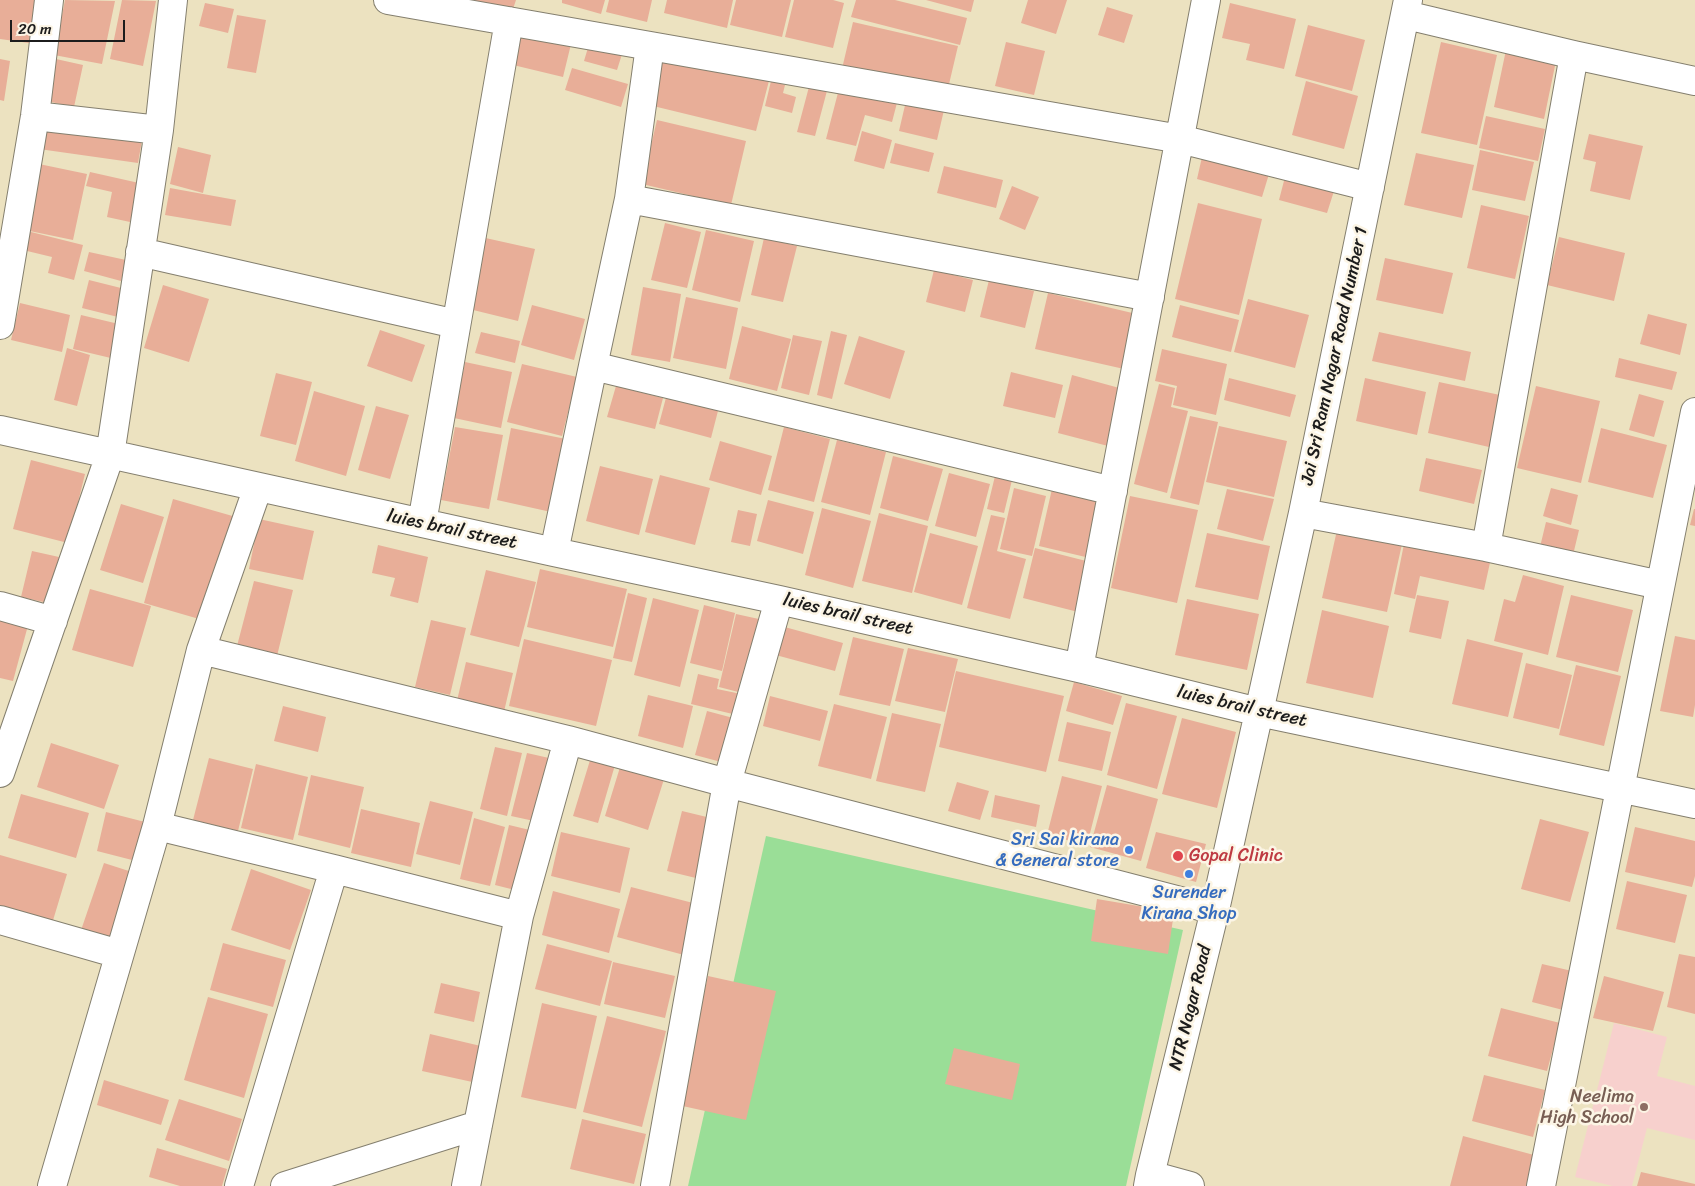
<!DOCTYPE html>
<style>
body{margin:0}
#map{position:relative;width:1695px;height:1186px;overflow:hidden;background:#ece2c0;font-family:Sriracha,sans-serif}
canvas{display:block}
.scale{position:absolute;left:10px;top:20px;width:115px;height:22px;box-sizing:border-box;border:2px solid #1c1c1c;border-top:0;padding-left:6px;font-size:15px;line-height:18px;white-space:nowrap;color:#1c1c1c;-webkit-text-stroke:4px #fcf5e5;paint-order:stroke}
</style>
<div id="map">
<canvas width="1695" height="1186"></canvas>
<div class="scale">20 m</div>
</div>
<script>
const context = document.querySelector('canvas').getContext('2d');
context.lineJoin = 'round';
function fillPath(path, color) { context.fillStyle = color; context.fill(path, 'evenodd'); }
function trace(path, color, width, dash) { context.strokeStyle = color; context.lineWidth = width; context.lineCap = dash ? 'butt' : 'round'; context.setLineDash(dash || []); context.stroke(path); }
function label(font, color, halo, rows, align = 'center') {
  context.font = font + ' Sriracha,sans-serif'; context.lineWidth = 5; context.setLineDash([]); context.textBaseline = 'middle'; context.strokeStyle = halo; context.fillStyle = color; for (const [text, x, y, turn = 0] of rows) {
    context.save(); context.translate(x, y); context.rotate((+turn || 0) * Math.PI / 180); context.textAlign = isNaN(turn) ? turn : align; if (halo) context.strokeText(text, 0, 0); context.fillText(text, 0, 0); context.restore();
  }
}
fillPath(new Path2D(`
 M1614,1023L1667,1037L1657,1076L1695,1086V1140L1647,1128L1632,1186H1613L1575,1177Z`), '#f7d0cd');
fillPath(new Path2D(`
 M766,836L1183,930L1126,1186H688Z`), '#9ade97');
fillPath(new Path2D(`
 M0,0H35L29,43L0,39Z
 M65,0L115,1L102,64L54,55Z
 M122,0L156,1L143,66L110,59Z
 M468,0H516L511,15L467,3Z
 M562,0H605L601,14L562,3Z
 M609,0H652L647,22L606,12Z
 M667,0H733L727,28L664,13Z
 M736,0H791L782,37L730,25Z
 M794,0H833L844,3L833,48L785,37Z
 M856,0H895L967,18L960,45L851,17Z
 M926,0H974L971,12Z
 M1028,0H1067L1056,34L1021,23Z
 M205,3L234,9L228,33L199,26Z
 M1230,3L1296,19L1284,69L1246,60L1250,44L1222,38Z
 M1107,7L1133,15L1124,43L1098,35Z
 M237,15L266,20L256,73L227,68Z
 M853,22L958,46L946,97L841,73Z
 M1308,25L1365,40L1352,91L1295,76Z
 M518,27L572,40L563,77L509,64Z
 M590,41L623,51L617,70L584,61Z
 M1006,42L1045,51L1034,95L995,86Z
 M1441,42L1497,55L1477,145L1421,133Z
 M662,49L771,73L756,131L649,105Z
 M1506,50L1556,61L1544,119L1494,107Z
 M0,59L10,61L4,101L0,100Z
 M56,59L83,65L74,107L47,101Z
 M572,68L628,84L621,107L565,90Z
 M771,81L785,85L783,93L796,97L792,113L765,106Z
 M1306,81L1358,96L1344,149L1292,135Z
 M810,83L828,87L815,136L797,132Z
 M840,85L898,99L892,122L865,115L856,146L826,139Z
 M906,101L944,110L937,140L899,131Z
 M1486,116L1545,129L1538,161L1479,148Z
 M657,120L746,141L731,205L642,184Z
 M43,125L142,140L138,163L39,149Z
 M862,131L892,140L884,169L854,161Z
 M1589,134L1643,146L1630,200L1590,191L1596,162L1583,159Z
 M895,143L934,153L929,172L890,163Z
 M178,147L211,155L203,193L170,184Z
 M1480,150L1534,162L1525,201L1472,190Z
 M1416,153L1474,165L1462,218L1404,205Z
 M1202,157L1269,174L1262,197L1197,179Z
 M39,164L87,174L73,240L25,230Z
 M944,166L1003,180L996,208L937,193Z
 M90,172L139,183L130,222L107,217L112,192L86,186Z
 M1285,177L1334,191L1327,213L1279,200Z
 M1012,186L1039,197L1025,230L999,219Z
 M170,188L236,200L231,226L165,215Z
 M1198,203L1262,219L1239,315L1175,299Z
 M1481,205L1529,216L1515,279L1467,268Z
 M665,223L701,232L687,288L651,280Z
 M706,230L754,241L740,302L692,290Z
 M27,231L83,245L74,280L48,273L52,257L23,250Z
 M481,237L535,249L518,321L465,308Z
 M1559,237L1625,253L1614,301L1547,285Z
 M764,238L797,246L783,302L751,295Z
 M89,252L126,260L121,281L84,271Z
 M1385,258L1453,273L1443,314L1376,300Z
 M934,270L973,280L965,312L926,302Z
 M89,280L125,289L118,317L82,308Z
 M989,280L1034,291L1025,328L980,317Z
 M163,285L209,299L189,362L144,348Z
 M643,287L681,294L670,362L631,355Z
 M1048,293L1145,316L1133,371L1035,349Z
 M686,297L738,308L726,369L673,358Z
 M1248,299L1309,315L1295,368L1234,352Z
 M20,303L70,315L62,352L11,340Z
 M532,305L585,319L574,360L521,345Z
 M1180,305L1239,320L1231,352L1172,337Z
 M1648,314L1687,324L1680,355L1640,344Z
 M81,315L123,325L115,359L73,349Z
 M742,326L791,339L777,391L729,379Z
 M380,330L425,345L412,382L367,366Z
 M831,331L847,335L832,399L817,395Z
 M481,332L520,341L515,363L475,353Z
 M1379,332L1471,352L1465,381L1372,361Z
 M793,335L822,341L809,395L781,388Z
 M859,336L905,351L890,399L844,384Z
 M67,348L90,355L77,406L54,400Z
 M1162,349L1227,364L1216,415L1173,405L1177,386L1155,381Z
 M1619,358L1677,372L1672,390L1615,377Z
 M465,362L512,372L501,428L454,418Z
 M522,364L577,377L562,436L507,422Z
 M1011,372L1063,385L1055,418L1003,406Z
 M276,373L312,382L296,445L260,436Z
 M1072,375L1123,389L1108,446L1058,433Z
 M1229,378L1296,395L1290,417L1224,400Z
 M1365,378L1426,392L1417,435L1356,421Z
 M1439,382L1500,395L1489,447L1428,433Z
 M1159,384L1175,388L1171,407L1188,411L1167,493L1134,484Z
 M616,386L663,398L655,429L607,417Z
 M1536,386L1600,401L1581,483L1517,468Z
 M314,391L365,406L346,476L295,461Z
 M667,394L719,407L711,438L659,424Z
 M1639,394L1664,401L1654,437L1629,430Z
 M376,406L409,415L390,479L358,470Z
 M1190,416L1218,422L1199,505L1170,498Z
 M1219,426L1287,441L1274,497L1206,482Z
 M455,427L503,435L489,509L441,500Z
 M784,427L830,439L814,502L768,490Z
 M511,428L566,439L551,512L497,500Z
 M1601,428L1667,445L1653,498L1588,482Z
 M837,440L886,452L870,515L821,502Z
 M720,441L772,456L761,495L709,480Z
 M893,456L943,469L928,521L880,508Z
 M1426,458L1482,470L1474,504L1419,491Z
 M31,460L85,474L68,543L13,529Z
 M600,466L653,479L639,535L586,521Z
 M949,473L990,484L976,537L935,526Z
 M660,475L710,488L695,545L645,532Z
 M995,476L1012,480L1004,513L987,509Z
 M1014,488L1046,496L1032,556L1000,549Z
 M1551,488L1578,495L1571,525L1543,516Z
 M1052,489L1108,503L1094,559L1039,546Z
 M1227,489L1274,499L1263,541L1217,529Z
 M1130,496L1198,510L1177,603L1111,588Z
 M173,499L236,517L206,621L144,603Z
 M768,500L814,512L803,554L757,541Z
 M121,504L164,517L143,583L100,570Z
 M822,508L871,521L853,588L805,575Z
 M1694,509H1695V526L1690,525Z
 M738,510L757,514L750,546L731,542Z
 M879,513L928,526L912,593L862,581Z
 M991,515L1005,518L997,551L1026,559L1010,619L967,608Z
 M259,519L314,531L303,580L249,569Z
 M1546,522L1579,530L1573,555L1540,547Z
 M1337,530L1402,544L1387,612L1322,598Z
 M930,533L978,546L962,605L914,592Z
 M1207,533L1270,546L1258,600L1195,587Z
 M1405,539L1491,558L1484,590L1420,576L1415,599L1394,594Z
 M378,545L428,557L418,603L390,596L395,578L372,573Z
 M1035,548L1098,564L1086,614L1023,598Z
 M32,551L59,557L48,603L21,597Z
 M540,569L627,589L613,647L527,627Z
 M486,570L536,582L519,647L470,635Z
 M1523,575L1564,586L1548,655L1494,641L1504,599L1515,602Z
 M254,581L293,590L277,656L237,646Z
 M90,589L151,606L133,667L72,650Z
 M628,593L647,598L632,662L613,658Z
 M1417,595L1449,601L1441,639L1409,632Z
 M1571,595L1633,610L1618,672L1556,657Z
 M653,598L699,610L680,687L634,675Z
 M1187,599L1259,614L1247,670L1175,655Z
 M704,605L735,613L722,671L690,663Z
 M0,610L30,618L13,681L0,678Z
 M1322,610L1389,626L1373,698L1306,683Z
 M736,614L768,621L750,695L719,687Z
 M431,620L466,628L450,695L415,687Z
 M781,626L843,643L835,671L772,654Z
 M1675,636L1695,640V705L1693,717L1660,711Z
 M853,637L904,649L890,706L839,695Z
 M524,639L612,660L596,726L509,706Z
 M1467,639L1523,653L1508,717L1452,704Z
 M908,648L958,659L945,712L895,701Z
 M466,662L513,673L503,716L456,705Z
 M1526,663L1572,675L1559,729L1513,718Z
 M1576,665L1621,676L1604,746L1559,735Z
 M956,671L1064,696L1046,772L939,747Z
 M698,674L719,679L717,689L746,695L741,716L691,704Z
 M1074,682L1122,696L1113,725L1066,711Z
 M648,695L693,706L683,748L638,736Z
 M770,696L828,711L820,741L763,726Z
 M1126,703L1177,716L1157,789L1107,775Z
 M834,704L887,717L871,779L818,766Z
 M283,706L326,717L318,752L274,741Z
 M707,711L737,719L725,763L695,755Z
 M892,713L941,724L925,792L876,781Z
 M1182,718L1236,732L1217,808L1162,794Z
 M1067,722L1111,732L1102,771L1058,761Z
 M51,743L119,765L104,809L37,787Z
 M495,747L522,753L507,816L480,809Z
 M527,753L549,758L534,821L511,816Z
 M591,757L615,765L598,823L573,816Z
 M209,758L253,769L238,831L193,820Z
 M256,764L308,777L293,840L241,828Z
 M621,764L665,776L648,830L605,816Z
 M311,775L364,787L350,848L298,835Z
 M1062,776L1102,786L1087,845L1047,835Z
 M957,782L989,791L980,820L948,811Z
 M1107,785L1158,799L1141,861L1090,847Z
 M21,794L89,813L76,858L8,838Z
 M995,795L1040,805L1036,827L991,817Z
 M430,801L473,812L460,865L416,854Z
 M361,809L420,823L411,867L351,853Z
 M682,811L715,819L700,879L667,871Z
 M106,812L145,822L136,861L97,851Z
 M474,818L505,827L490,886L460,879Z
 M1540,819L1589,832L1570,902L1521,889Z
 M509,825L534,831L519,891L495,885Z
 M1635,827L1695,841V876L1692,887L1625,872Z
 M561,832L630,848L620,893L551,876Z
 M1156,832L1206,844L1196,882L1146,868Z
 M0,855L67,874L51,927L0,912Z
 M104,863L132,872L107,949L78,939Z
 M251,869L311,890L290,950L231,930Z
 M1627,881L1687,895L1675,943L1616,929Z
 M631,887L697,904L684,955L617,937Z
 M553,891L620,909L609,953L542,935Z
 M1097,899L1174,912L1168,954L1091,941Z
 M223,943L286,960L273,1007L210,990Z
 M547,944L612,961L600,1006L535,989Z
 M1679,954L1695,957V1014L1667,1007Z
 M613,962L675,976L665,1018L604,1004Z
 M1542,964L1572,971L1563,1010L1532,1002Z
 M708,976L776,991L746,1120L678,1105Z
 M1604,976L1664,992L1653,1031L1593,1018Z
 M441,983L480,992L474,1022L434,1013Z
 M208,997L268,1014L244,1098L184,1080Z
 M542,1003L597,1016L576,1109L521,1097Z
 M1501,1008L1560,1023L1547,1071L1488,1056Z
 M607,1016L666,1031L642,1127L583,1112Z
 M430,1034L485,1047L477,1083L422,1071Z
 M954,1048L1020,1064L1012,1100L945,1084Z
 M1484,1075L1545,1090L1533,1137L1472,1121Z
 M104,1080L169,1100L161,1125L97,1105Z
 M179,1099L242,1119L229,1161L165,1140Z
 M582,1119L646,1134L634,1184L570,1169Z
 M1463,1136L1534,1155L1526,1186H1450Z
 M157,1148L227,1169L222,1186H180L149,1177Z
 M1641,1172L1695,1184V1186H1637Z`), '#e8ae98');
const minor = new Path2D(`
 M388,0L1180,139L1370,187
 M1406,15L1574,55L1695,81
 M650,46L629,199L1150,297
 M35,116L159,130
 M140,252L456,324
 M0,325L35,116L49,0
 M593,366L629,199
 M0,430L554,552L779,600L1079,668L1259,712L1695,804
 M1303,513L1486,547L1660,585
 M422,523L509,21
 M1486,547L1574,55
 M554,552L593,366L1113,491
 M0,606L53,621
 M201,650L568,740L519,916L466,1186
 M1079,668L1206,0
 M568,740L727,783L1215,910
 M0,773L110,455L159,130L173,0
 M157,826L334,869
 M0,920L119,954
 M1150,1175L1190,1186
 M52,1186L157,826L201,650L258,487
 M239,1186L334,869L519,916
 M285,1186L478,1125
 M655,1186L727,783L779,600
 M1148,1186L1150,1175L1215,910L1259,712L1303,513L1408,0
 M1541,1186L1695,412`);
trace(minor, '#847f6e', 30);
trace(minor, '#fff', 28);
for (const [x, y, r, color] of [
 [1129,850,5,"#3f7fe0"],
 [1178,856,6,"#e0444e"],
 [1189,874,5,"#3f7fe0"],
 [1644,1107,5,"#8d6e63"]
]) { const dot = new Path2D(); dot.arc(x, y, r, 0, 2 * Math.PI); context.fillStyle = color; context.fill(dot); trace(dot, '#fcf5e5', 2); }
label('18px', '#1c1c1c', '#fcf5e5', [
 ["Jai Sri Ram Nagar Road Number 1",1335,356,-78],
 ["luies brail street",452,530,12],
 ["luies brail street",848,615,13],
 ["luies brail street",1242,707,13],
 ["NTR Nagar Road",1191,1008,-76]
]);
label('18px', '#366cbe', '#fcf5e5', [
 ["Sri Sai kirana",1119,840],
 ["& General store",1119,861],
 ["Surender",1189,893,"center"],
 ["Kirana Shop",1189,914,"center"]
], 'right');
label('18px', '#be3a42', '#fcf5e5', [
 ["Gopal Clinic",1189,856]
], 'left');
label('18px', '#785e54', '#fcf5e5', [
 ["Neelima",1634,1097],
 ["High School",1634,1118]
], 'right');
</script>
